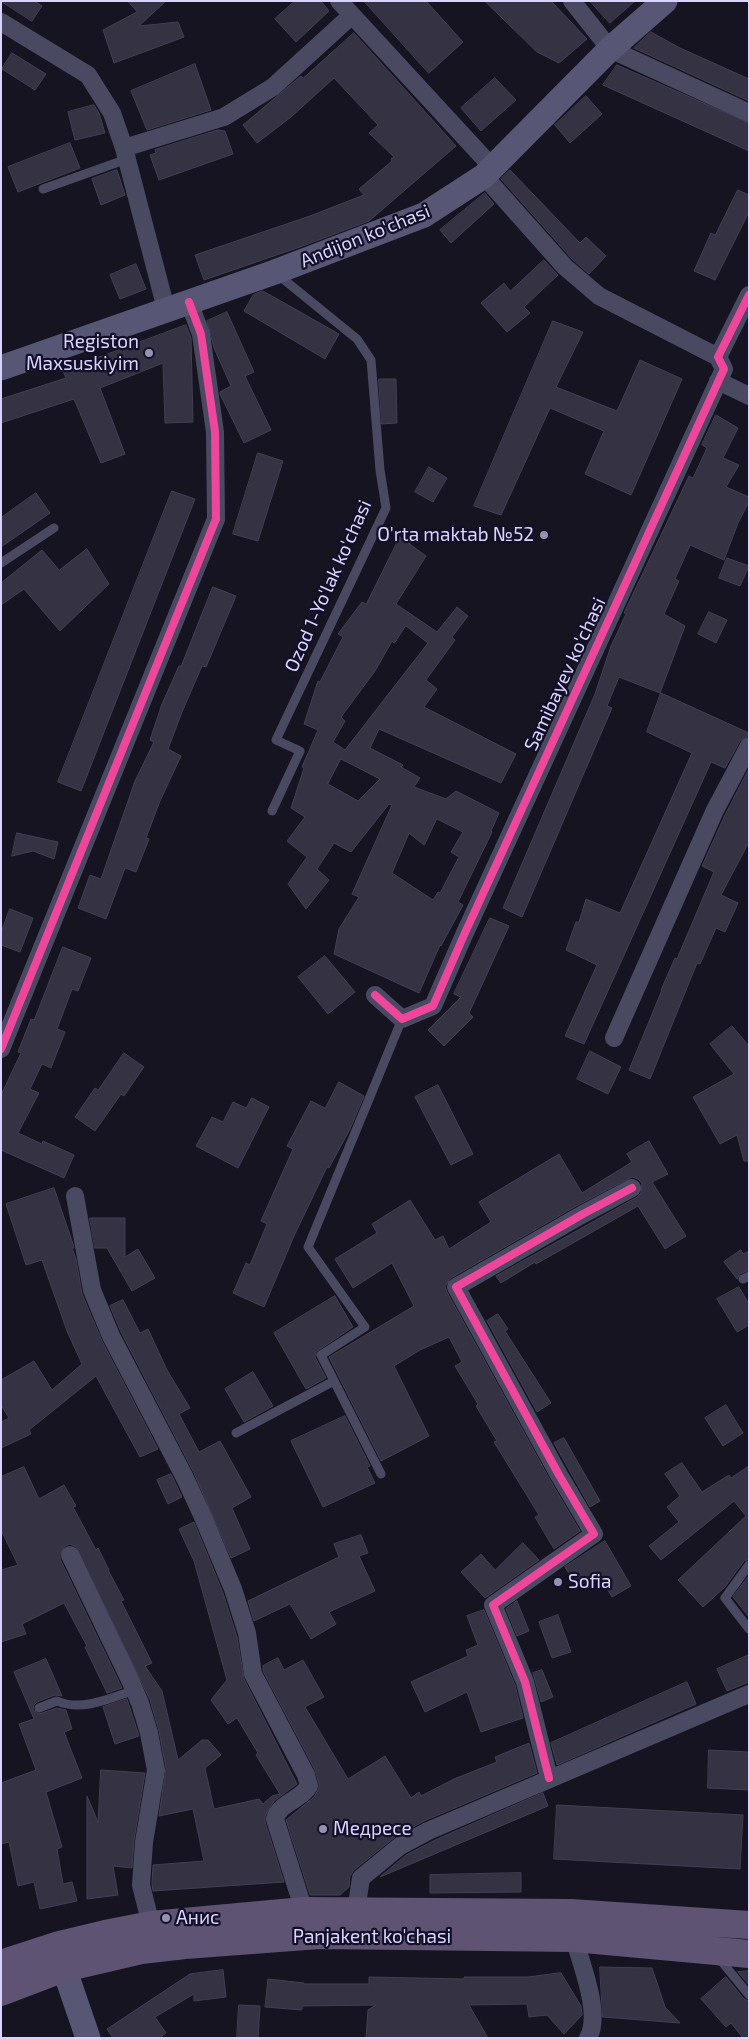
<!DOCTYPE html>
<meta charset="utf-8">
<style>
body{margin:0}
#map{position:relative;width:750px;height:2039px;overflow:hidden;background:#161421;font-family:"Exo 2",sans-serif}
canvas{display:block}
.frame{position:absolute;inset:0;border:2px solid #d9d4ff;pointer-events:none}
</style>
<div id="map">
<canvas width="750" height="2039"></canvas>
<div class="frame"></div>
</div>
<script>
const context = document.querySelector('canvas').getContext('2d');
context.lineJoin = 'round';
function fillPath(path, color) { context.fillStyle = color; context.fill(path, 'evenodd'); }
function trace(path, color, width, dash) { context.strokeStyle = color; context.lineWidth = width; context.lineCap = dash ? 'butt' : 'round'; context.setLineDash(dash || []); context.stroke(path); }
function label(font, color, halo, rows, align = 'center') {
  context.font = font + ' "Exo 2",sans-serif'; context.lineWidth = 4.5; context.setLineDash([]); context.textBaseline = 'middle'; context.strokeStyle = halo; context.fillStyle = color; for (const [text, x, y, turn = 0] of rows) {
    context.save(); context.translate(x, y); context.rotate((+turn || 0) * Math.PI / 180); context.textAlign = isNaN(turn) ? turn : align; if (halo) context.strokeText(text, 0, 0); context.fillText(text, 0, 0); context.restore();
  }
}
const building = new Path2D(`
 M1,1H34L42,6L32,21Z
 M128,1H166L139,26L178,22L184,37L114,63L103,30L137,12Z
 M295,1H321L329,11L296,42L275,19Z
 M364,1H426L463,42L429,73Z
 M485,1H551L587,39L559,63L537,52Z
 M590,1H635L610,23Z
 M651,32L680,48L749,79V101L634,48Z
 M354,33L456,146L369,221L300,247L204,280L195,255L310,216L364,195L359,189L392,161L391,159L394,157L369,133L378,125L334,78L291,117L257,143L243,125L301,76L303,78Z
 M12,53L46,74L35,90L2,69Z
 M195,64L211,110L147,130L131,91Z
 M617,65L749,123V151L603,85Z
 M495,78L516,100L481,131L461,108Z
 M586,96L602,114L570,143L555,125Z
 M94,105L99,113L105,133L75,140L68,112Z
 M218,130L225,131L233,154L159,180L150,155L156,153L155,150Z
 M70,143L80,168L18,192L8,167Z
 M117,170L125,195L101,205L92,179Z
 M510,170L580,243L586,237L606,256L589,274L572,259L501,179Z
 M738,190L749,195V212L715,280L694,271L711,233L715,235Z
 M485,193L494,204L451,243L440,230Z
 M544,260L558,275L524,307L530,313L507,332L481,303L504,283L510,291Z
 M136,264L146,289L120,299L110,275Z
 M263,291L339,334L325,359L244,311L253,295Z
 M227,312L254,372L245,376L271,430L244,443L220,394V392L231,386L214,348L207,321Z
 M553,321L583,332L556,387L617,411L640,360L682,379L631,495L585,474L604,431L550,408L501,515L474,506Z
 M186,325L191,338L193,422L165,423L163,363L100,388L125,454L101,463L74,399L1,423V399L66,378L63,371Z
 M379,379H396L397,423L382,424Z
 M716,415L738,428L723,458L739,465L726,487L749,497V502L738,523L724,560L690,545L675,579L679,581L664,614L685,626L660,693L619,677L607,706L612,708L522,917L503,908L595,694L611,646L626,614L624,613L689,476L693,478L707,448L702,445Z
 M258,453L283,461L258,541L233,534Z
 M429,467L447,478L433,502L415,492Z
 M172,491L195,499L81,791L58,782Z
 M36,493L50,513L1,547V518Z
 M400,537L426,556L396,604L437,632L457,607L468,616L452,637L455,640L426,680L437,689L424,707L516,754L501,783L379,729L370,748L403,765L401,767L420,778L414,787L446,799L456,791L499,813L491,831L492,832L458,902L463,905L441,946L440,945L419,993L334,954L339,929L359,897L352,894L392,805L389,804L351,852L334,843L317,869L329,880L306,909L288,884L307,857L287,841L305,817L291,808L304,768L302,767L318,730L304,724L318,681L320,682L343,637L338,634L362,602L366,604ZM406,626L428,643L345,750L333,742L345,721L341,717L375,671L392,641L394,643ZM341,759L380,779L358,801L328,784ZM437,819L463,832L451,852L459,857L440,893L438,892L433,900L392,873L409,833L424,845Z
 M87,549L109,584L60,631L24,589L1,605V583L42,550L59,570Z
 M727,558L749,566L740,586L719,578Z
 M213,587L236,596L206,667L202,666L182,712L168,749L181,756L160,801L146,838L149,839L136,872L125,868L106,919L78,908L90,875L101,879L135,781L154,742L150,740L162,704L179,666H181Z
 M709,612L727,620L716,643L698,634Z
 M661,693L749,733V735L740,741L725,768L711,762L584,1044L565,1036L597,965L566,950L576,922H579L586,899L620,913L692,753L647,732Z
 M749,769V842L721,895L738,903L725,932L716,928L700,964L697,963L650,1079L629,1070L662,990H661L675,958L677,959L714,872L702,866L725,815Z
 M17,833L58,842L54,859L33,851L12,856Z
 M10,909L33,918L20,952L1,945V933Z
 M490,918L509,926L469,1013L473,1017L444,1046L428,1030L461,997L454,994Z
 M63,947L91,958L78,991L72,989L57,1029L65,1032L51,1068L42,1064L30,1089L39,1093L18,1133L42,1144L43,1141L74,1155L64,1178L1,1150V1095L21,1053L18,1052L31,1019L34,1020Z
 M325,956L355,992L328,1014L298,977Z
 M732,1026L749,1046V1161H744L737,1135L720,1144L693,1097L734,1074L710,1044Z
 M590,1051L621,1067L608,1094L577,1079Z
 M124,1053L144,1067L124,1096L121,1094L95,1131L75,1117L95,1088L98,1090Z
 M339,1082L364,1096L350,1129L329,1168L327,1167L294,1236L264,1307L233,1293L246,1263L250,1265L267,1224L261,1221L293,1149L287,1146L311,1101L325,1108Z
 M438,1085L473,1154L451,1165L415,1097Z
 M252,1098L269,1107L238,1168L196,1146L212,1117L223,1122L233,1102L246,1108Z
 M649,1141L668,1174L652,1182L686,1236L665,1249L638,1206L536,1264L535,1262L501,1283L496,1276L637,1197L641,1193L642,1183L638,1179L632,1177L578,1205L451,1278L445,1286L447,1292L550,1480L580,1531L554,1549L535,1517L539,1515L494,1442L497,1441L476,1406L478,1404L455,1366L462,1362L449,1337L420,1350L394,1366L429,1436L381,1461L329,1357L414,1306L392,1263L353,1288L335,1259L377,1233L372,1224L410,1200L435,1240L443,1236L449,1249L491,1222L479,1202L559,1154L582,1193L632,1162L627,1154Z
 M54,1188L73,1244L74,1248H72L76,1259L82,1294L102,1341L158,1449L140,1457L96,1376L29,1430L31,1434L1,1448V1422L9,1418L1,1405V1380L34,1361L52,1390L82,1364L67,1331L42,1260L26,1265L6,1204Z
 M90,1218H125V1257L138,1249L155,1278L132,1291L107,1248H95Z
 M741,1250L743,1254L749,1251V1270L740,1274L737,1279L724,1262Z
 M739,1287L749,1304V1325L737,1332L717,1299Z
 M335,1296L353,1327L316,1352L315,1357L326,1378L306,1389L274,1333Z
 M123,1300L140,1333L148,1329L167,1370L190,1408L179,1414L199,1452L220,1441L251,1497L232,1508L250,1549L231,1558L194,1473L121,1332L110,1306Z
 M498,1314L508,1329L505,1331L551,1403L537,1412L487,1321Z
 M253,1372L273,1406L244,1422L225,1389Z
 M726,1405L743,1433L723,1446L705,1418Z
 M345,1416L370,1466L367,1467L375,1483L323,1507L291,1441Z
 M564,1438L600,1501L590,1507L554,1443Z
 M682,1463L702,1492L729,1475L731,1478L749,1466V1559L744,1561L725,1587L703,1607L678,1580L746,1516L734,1501L661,1560L649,1546L679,1522L667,1507L680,1496L665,1474Z
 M24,1467L39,1499L64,1485L76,1506L73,1507L96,1550L98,1548L109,1570H108L124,1600L121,1601L152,1663L145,1666L162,1691L178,1760L202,1740H208L221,1755L205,1768L214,1809L259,1799L263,1804L272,1796L280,1794L256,1755L258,1753L237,1718L228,1724L211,1700L227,1680L194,1561L179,1529L194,1522L223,1593L237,1637L244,1679L297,1784L274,1801L265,1816V1822L284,1882L153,1891L152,1884L153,1865L204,1861L193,1809L159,1816L166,1768L159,1731L150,1700L76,1547L70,1544L65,1546L60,1554V1559L122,1688L107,1693L85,1647L87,1646L64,1603L22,1624L26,1634L1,1642V1570L18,1565L1,1530V1477Z
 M171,1474L182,1497L168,1504L157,1480Z
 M361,1535L368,1553L359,1556L375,1591L329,1612L336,1624L311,1639L290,1604L254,1621L248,1601L339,1557L334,1544Z
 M605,1541L631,1586L612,1597L599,1575L577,1587L565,1567Z
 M523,1543L539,1560L485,1598L461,1572L481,1554L495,1570Z
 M749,1576V1617L733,1597Z
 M517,1601L529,1631L517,1636L506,1609Z
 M484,1610L515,1685L523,1718L481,1732L467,1692L425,1712L411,1682L468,1656L466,1650L478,1645L467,1616Z
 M558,1615L571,1652L552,1658L539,1622Z
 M749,1655V1682L727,1691L717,1669Z
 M278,1658L284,1670L303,1660L324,1697L305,1707L348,1779L385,1756L411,1798L419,1792L421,1796L454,1779L497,1762L495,1757L529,1743L537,1773L424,1821L395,1837L354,1870L350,1876L349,1887L340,1895H310L286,1820L314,1797L319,1788V1784L315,1770L263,1671V1666Z
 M46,1659L62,1696L55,1695L37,1702L34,1705L33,1710L39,1714L57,1708L66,1710L72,1729L64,1732L82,1778L46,1792L62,1847L57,1849L63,1884L72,1882L77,1901L40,1909L34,1882L18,1886L9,1842L1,1844V1783L36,1770L19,1724L34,1719L14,1672Z
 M542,1670L553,1697L541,1702L533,1673Z
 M687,1682L696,1704L557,1765L551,1743Z
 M127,1699L139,1736L115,1744L103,1707Z
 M709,1750L749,1752V1790L708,1788Z
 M101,1770L145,1773L134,1840L132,1868L113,1866L118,1895L87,1899V1796L98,1822Z
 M543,1793L548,1806L380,1877L406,1855L433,1841Z
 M557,1805L743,1815L740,1869L554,1859Z
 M521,1873V1892L430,1893V1875Z
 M600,1967L652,1968L665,2007L680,2023L603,2017Z
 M223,1970L226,1997L194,2001V1994L155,2017L166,2033L159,2038H113L107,2029L190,1974Z
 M749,1971V1985L738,1972Z
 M561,1973L581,2006L582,2015L564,2034L547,2015L529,2017L527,2004L469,2005L488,2038H366L368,2010L376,2005L302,2006V2010L265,2007L268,1979L304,1983V1984H369V1977L464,1979V1977H528Z
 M726,1977L744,1999L749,2001V2038H743L731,2023L726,2027L701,1999Z
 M239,2005L260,2006L258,2038H237Z`);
fillPath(building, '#343243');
trace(building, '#433f54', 1);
trace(new Path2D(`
 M43,189L127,159
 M1,563L54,528
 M272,811L300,751L276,740L386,508L380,470L371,360L357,339L277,274
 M743,1279L749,1276
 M236,1433L334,1381
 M381,1474L321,1355L365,1327L308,1247L402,1019
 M749,1565L725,1598L749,1629
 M39,1708L57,1701C82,1712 110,1698 135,1690
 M717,1956L749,1995`), '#4a4962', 9);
trace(new Path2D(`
 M339,1L493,168
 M572,1L610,49L749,113
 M1,22L88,75L112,113L124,148L166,309
 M124,148L224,117L273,87L352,15
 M484,176L565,267L599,296L718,357
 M718,381L749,396
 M375,995L402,1019L433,1006L464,935L724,369L718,357L749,295
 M614,1038L715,810L749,746
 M1,1049L216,519L215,432L201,334L189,302
 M75,1196L92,1290L111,1336L185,1478L203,1517L233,1589L247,1633L253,1674L306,1775L309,1786C301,1800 279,1803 275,1819L304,1911
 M70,1555L130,1680L140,1703L149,1733L156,1770L144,1842L141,1885L151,1925
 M549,1778L525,1682L493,1605L594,1534L559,1475L456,1287L583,1214L632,1188
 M356,1911L361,1878L400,1846L428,1831L749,1694
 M574,1938C581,1964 602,2014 588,2038`), '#4a4962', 18);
trace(new Path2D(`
 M1,368L275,272L424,215L484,176L610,49L665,1
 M64,1968L88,2038`), '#575674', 25);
trace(new Path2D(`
 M1,1964L59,1945L105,1934L151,1925L304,1911L571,1913L749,1925
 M1,1992L64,1968L141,1950L185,1945L319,1935L574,1938L749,1954`), '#5e5373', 28);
trace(new Path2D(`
 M375,995L402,1019L433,1006L464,935L724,369L718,357L749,295
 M1,1049L216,519L215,432L201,334L189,302
 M549,1778L525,1682L493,1605L594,1534L559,1475L456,1287L583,1214L632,1188`), '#ed469a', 8);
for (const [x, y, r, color] of [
 [149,353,5,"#9591b1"],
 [544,535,5,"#9591b1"],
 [558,1582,5,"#9591b1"],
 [323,1829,5,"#9591b1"],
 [166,1918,5,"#9591b1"]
]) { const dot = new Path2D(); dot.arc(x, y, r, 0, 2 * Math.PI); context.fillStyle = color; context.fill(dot); trace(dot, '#130f26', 2); }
label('19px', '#d9d4ff', '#130f26', [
 ["Andijon ko'chasi",365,236,-22],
 ["Ozod 1-Yo'lak ko'chasi",328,586,-66],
 ["Samibayev ko'chasi",565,674,-65],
 ["Panjakent ko'chasi",372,1937]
]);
label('19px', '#d9d4ff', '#130f26', [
 ["Registon",139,342,"right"],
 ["Maxsuskiyim",139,364,"right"],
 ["O'rta maktab №52",534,535,"right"],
 ["Sofia",568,1582],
 ["Медресе",333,1829],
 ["Анис",176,1918]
], 'left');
</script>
